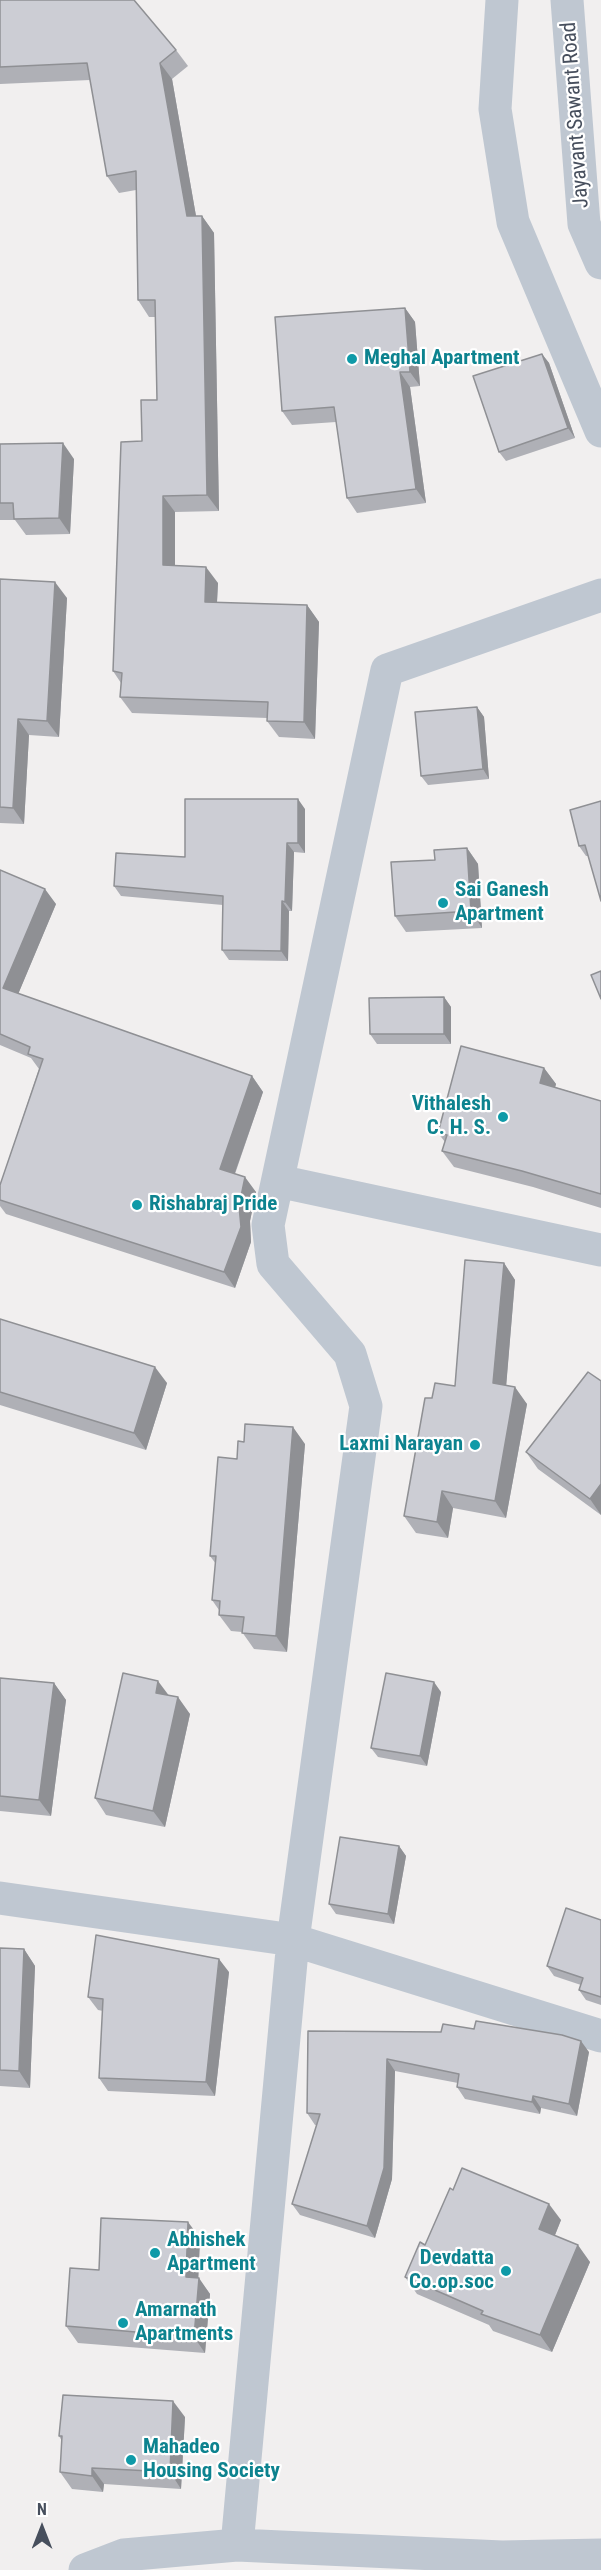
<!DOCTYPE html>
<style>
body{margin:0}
#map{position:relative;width:601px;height:2570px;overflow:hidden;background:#f1efef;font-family:"Roboto Condensed",sans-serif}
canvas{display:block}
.north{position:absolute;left:12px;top:2498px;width:60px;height:60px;-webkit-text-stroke:4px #fff;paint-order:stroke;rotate:0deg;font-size:16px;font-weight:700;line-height:24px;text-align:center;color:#474f5d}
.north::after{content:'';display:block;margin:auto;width:21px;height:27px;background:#474f5d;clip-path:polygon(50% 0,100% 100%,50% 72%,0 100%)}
</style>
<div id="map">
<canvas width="601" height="2570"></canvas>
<div class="north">N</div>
</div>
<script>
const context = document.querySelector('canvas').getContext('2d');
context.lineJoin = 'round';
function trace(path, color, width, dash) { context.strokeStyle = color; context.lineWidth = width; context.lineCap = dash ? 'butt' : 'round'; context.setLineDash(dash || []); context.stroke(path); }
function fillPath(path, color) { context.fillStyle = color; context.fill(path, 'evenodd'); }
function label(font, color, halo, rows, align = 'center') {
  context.font = font + ' "Roboto Condensed",sans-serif'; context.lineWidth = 4.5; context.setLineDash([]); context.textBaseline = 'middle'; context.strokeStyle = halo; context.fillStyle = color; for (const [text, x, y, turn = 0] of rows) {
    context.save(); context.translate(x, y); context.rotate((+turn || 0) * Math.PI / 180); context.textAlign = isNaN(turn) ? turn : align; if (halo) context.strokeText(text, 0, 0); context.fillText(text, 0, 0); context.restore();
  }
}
trace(new Path2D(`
 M502,0L495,109L513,222L601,431
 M567,0L584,224L601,263
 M601,595L387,670L268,1225L273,1264L350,1354L366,1406L293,1940L601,2036
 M278,1181L601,1250
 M0,1898L293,1940L237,2545L502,2557L601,2555
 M85,2570L124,2555L237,2545`), '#bfc7d1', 33);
fillPath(new Path2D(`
 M0,0L176,50L188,66L172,79L196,216H202L214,233L219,511L175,512V566L218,583L217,603L307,605L319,622L315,739L279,737L267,721V718L132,713L120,697L121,683L113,671L142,441L157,400L155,317H149L138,300L136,190L119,193L107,176L90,80L0,84Z
 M405,308L415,322L420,386L410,387L426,503L357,513L347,498L336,422L292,425L282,411Z
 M542,354L549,363L575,438L506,461L499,452Z
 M0,444L74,459L70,534L26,535L15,520H0Z
 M0,579L67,598L59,737L29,735L24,824L0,823Z
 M477,707L484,717L489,779L428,785L421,776Z
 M601,801L588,856H586L579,846Z
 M305,809V853L294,852L292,911H289L288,961L229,960L222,950L223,905L121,896L114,886L185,857Z
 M467,848L478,864L482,928L406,932L395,916L435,860Z
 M0,870L56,904L18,994L252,1076L263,1092L235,1174L256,1192L250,1221L251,1242L235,1288L6,1214L0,1206V1185L39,1069L31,1058L0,1045Z
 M444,997L451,1007V1044H377L370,1034Z
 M544,1068L556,1084L555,1087L601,1101V1208L533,1187L454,1167L442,1151L445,1142L438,1133Z
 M504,1263L515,1280L506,1386L527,1404L506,1518L453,1508L448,1538L416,1533L404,1516L432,1398L455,1386Z
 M0,1319L167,1383L146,1450L0,1405Z
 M601,1381V1515L538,1469L526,1452Z
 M305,1444L287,1652L254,1649L242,1632L231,1631L219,1615V1610L212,1600L216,1564L210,1556L237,1459Z
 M0,1678L54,1683L66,1700L51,1816L0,1811Z
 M441,1692L427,1766L378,1757L371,1748Z
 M169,1695L190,1714L165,1827L106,1815L95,1798Z
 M399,1846L406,1856L394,1924L336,1914L329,1904Z
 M601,1920V2005L586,2000L579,1990L581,1985L554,1976L547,1966Z
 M0,1948L24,1949L35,1966L30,2088L0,2086Z
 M229,1972L215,2096L108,2091L99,2078L103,2011L98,2010L88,1997Z
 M308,2031L589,2052L577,2116L541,2108L540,2114L465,2099L457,2087L458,2083L395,2071L392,2179L375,2238L300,2215L292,2204L317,2125H315L307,2113Z
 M453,2190L561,2220L555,2235L590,2262L552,2352L493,2331L489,2325L417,2294L405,2277L425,2245Z
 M200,2238L198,2278L210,2294L205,2353L78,2343L66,2326L99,2270Z
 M185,2417L181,2489L104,2484L103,2492L72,2489L60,2472L62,2441L59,2436Z`), '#afb0b6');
fillPath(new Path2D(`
 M160,63L172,79L199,233L187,216Z
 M202,216L214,233L219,511L207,495Z
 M405,308L415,322L420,386L410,372Z
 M542,354L549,363L575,438L568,428Z
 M400,372L410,387L426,503L416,489Z
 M63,443L74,459L70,534L59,518Z
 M163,496L175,512V582L163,565Z
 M206,567L218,583L216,619L205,602Z
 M55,582L67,598L59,737L47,721Z
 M307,605L319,622L315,739L304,722Z
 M477,707L484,717L489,779L483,769Z
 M18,719L29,735L24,824L13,808Z
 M298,799L305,809V853L298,843Z
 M287,843L294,852L292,911L285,902Z
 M467,848L478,864L482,928L471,911Z
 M45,889L56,904L14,1004L3,988Z
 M282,901L289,911L288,961L281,951Z
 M444,997L451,1007V1044L444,1034Z
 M544,1068L556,1084L552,1099L540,1083Z
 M252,1076L263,1092L231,1184L220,1169Z
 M245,1177L256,1192L250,1221L251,1242L235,1288L224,1272Z
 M504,1263L515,1280L505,1400L493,1383Z
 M155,1367L167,1383L146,1450L134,1433Z
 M515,1387L527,1404L506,1518L495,1501Z
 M293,1427L305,1444L287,1652L276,1636Z
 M601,1484V1515L590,1499Z
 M442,1491L453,1508L448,1538L437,1522Z
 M158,1681L170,1697L156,1693Z
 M434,1682L441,1692L427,1766L420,1756Z
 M54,1683L66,1700L51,1816L39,1800Z
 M178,1697L190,1714L165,1827L153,1811Z
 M399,1846L406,1856L394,1924L388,1914Z
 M24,1949L35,1966L30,2088L19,2071Z
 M219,1959L229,1972L215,2096L206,2082Z
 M581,2041L589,2052L577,2116L569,2104Z
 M387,2059L395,2071L392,2179L375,2238L367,2226Z
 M533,2096L541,2108L540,2114L532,2102Z
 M549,2204L561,2220L551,2245L539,2229Z
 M188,2222L200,2238L198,2287L199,2278L210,2294L205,2353L194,2337L186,2277Z
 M578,2245L590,2262L552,2352L540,2335Z
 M173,2401L185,2417L181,2489L170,2472Z
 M92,2468L104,2484L103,2492L92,2476Z`), '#8f9094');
const building = new Path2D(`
 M0,0H134L176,50L160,63L187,216H202L207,495L163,496V565L206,567L205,602L307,605L304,722L267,721L268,702L120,697L122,673L113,671L121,442L142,441L141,400H157L155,300H138L136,171L107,176L87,63L0,67Z
 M405,308L410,372H400L416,489L347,498L334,407L282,411L275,317Z
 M542,354L568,428L499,452L473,376Z
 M63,443L59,518L14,519L13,503H0V444Z
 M0,579L55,582L47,721L18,719L13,808L0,807Z
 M477,707L483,769L421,776L415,712Z
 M185,799H298V843H287L285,902L282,901L281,951L222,950L223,896L114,886L116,853L185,857Z
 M601,801V901L585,845L579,846L570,810Z
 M467,848L471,911L395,916L391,862L435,860L434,850Z
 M0,870L45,889L3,988L252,1076L220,1169L245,1177L239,1206L241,1227L224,1272L0,1200V1185L43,1059L28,1054L30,1047L0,1034Z
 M601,971V999L591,975Z
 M444,997V1034H370L369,998Z
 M461,1046L544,1068L540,1083L601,1101V1194L522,1171L442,1151L447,1135L438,1133Z
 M465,1260L504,1263L493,1383L515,1387L495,1501L442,1491L437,1522L404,1516L425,1398H432L435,1383L455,1386Z
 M0,1319L155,1367L134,1433L0,1392Z
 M588,1372L601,1381V1484L590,1499L526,1452Z
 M245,1424L293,1427L276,1636L242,1633L244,1617L219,1615L220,1601L212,1600L216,1556H210L218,1457L237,1459L238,1441L244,1442Z
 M123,1673L158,1681L156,1693L178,1697L153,1811L95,1798Z
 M386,1673L434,1682L420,1756L371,1748Z
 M0,1678L54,1683L39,1800L0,1796Z
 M340,1837L399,1846L388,1914L329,1904Z
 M566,1908L601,1920V1997L579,1990L583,1978L547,1966Z
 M96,1935L219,1959L206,2082L99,2078L103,1999L88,1997Z
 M0,1948L24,1949L19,2071L0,2070Z
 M476,2021L562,2035L581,2041L569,2104L533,2096L532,2102L457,2087L459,2074L387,2059L384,2168L367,2226L292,2204L320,2114L307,2113L308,2031L441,2032L443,2024L474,2029Z
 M462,2168L549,2204L539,2229L578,2245L540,2335L481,2314L483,2311L405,2277L420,2242L425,2245L450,2188L453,2190Z
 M101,2218L188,2222L186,2277L199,2278L194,2337L66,2326L70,2268L99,2270Z
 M63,2395L173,2401L170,2472L92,2468V2476L60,2472L62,2436H59Z`);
fillPath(building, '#cccdd4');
trace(building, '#8f9094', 1.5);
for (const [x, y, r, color] of [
 [352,359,6,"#0f9aa8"],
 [443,903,6,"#0f9aa8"],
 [503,1117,6,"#0f9aa8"],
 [137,1205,6,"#0f9aa8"],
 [475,1445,6,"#0f9aa8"],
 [155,2253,6,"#0f9aa8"],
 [506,2271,6,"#0f9aa8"],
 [123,2323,6,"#0f9aa8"],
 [131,2460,6,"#0f9aa8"]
]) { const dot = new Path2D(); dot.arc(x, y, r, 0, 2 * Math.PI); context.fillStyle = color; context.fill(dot); trace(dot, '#fff', 2); }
label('21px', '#474f5d', '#fff', [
 ["Jayavant Sawant Road",576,115,-94]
]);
label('bold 21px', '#0d838f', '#fff', [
 ["Meghal Apartment",364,359],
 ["Sai Ganesh",455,891],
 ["Apartment",455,915],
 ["Vithalesh",491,1105,"right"],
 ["C. H. S.",491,1129,"right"],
 ["Rishabraj Pride",149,1205],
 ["Laxmi Narayan",463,1445,"right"],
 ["Abhishek",167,2241],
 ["Apartment",167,2265],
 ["Devdatta",494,2259,"right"],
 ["Co.op.soc",494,2283,"right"],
 ["Amarnath",135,2311],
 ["Apartments",135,2335],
 ["Mahadeo",143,2448],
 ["Housing Society",143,2472]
], 'left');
</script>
